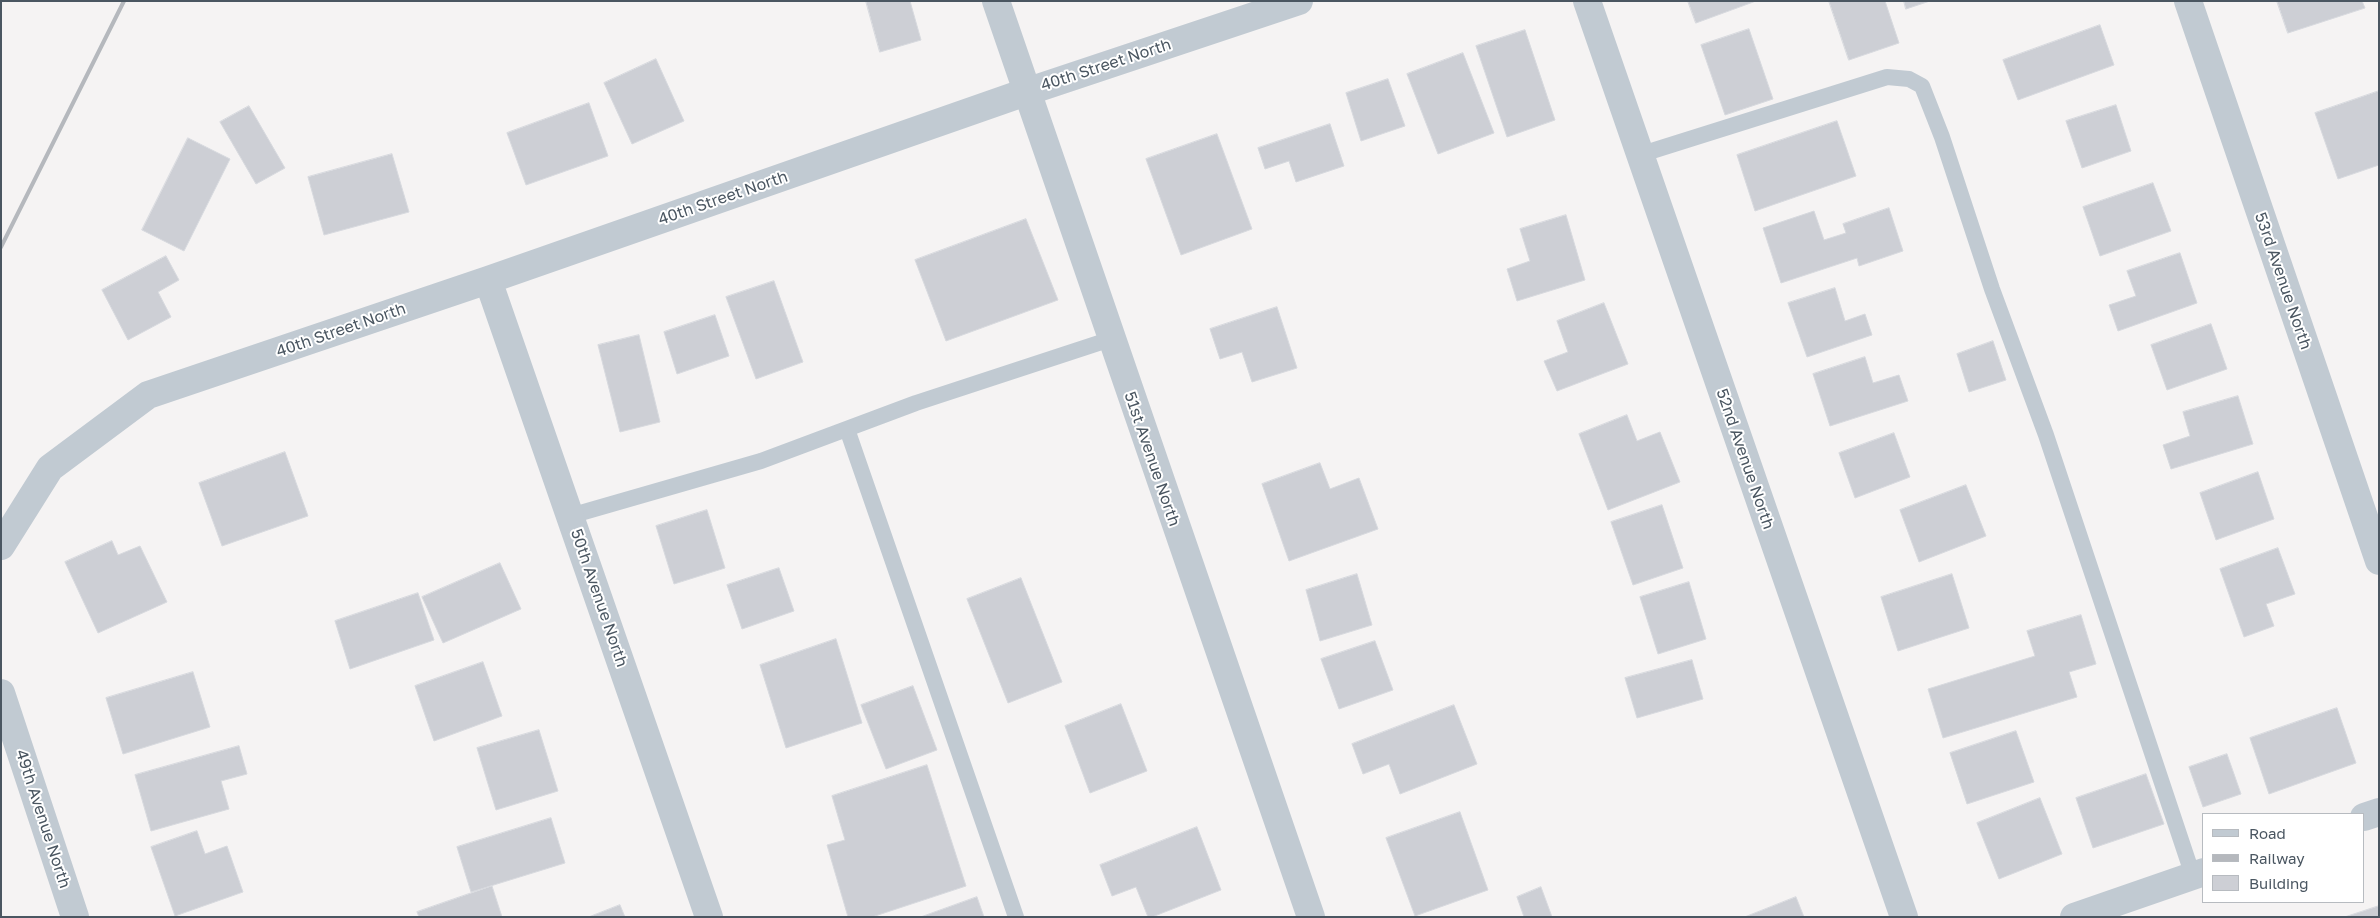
<!DOCTYPE html>
<style>
body{margin:0}
#map{position:relative;width:2380px;height:918px;overflow:hidden;background:#f5f3f3;font-family:"Golos Text",sans-serif}
canvas{display:block}
.frame{position:absolute;inset:0;border:2px solid #4a5661;pointer-events:none}
.legend{position:absolute;left:2202px;top:813px;width:162px;height:90px;box-sizing:border-box;background:#fff;border:1px solid #b7bbc0;margin:0;padding:6px 9px;list-style:none;font-size:15px;color:#4a5661}
.legend li{display:flex;align-items:center;gap:10px;height:25px}
.legend b{width:25px;border:1px solid #b7bbc0}
</style>
<div id="map">
<canvas width="2380" height="918"></canvas>
<div class="frame"></div>
<ul class="legend">
<li><b style="height:6px;background:#c1cad2"></b>Road</li>
<li><b style="height:6px;background:#b5b8bd"></b>Railway</li>
<li><b style="height:14px;background:#cdcfd5"></b>Building</li>
</ul>
</div>
<script>
const context = document.querySelector('canvas').getContext('2d');
context.lineJoin = 'round';
function fillPath(path, color) { context.fillStyle = color; context.fill(path, 'evenodd'); }
function trace(path, color, width, dash) { context.strokeStyle = color; context.lineWidth = width; context.lineCap = dash ? 'butt' : 'round'; context.setLineDash(dash || []); context.stroke(path); }
function label(font, color, halo, rows, align = 'center') {
  context.font = font + ' "Golos Text",sans-serif'; context.lineWidth = 4; context.setLineDash([]); context.textBaseline = 'middle'; context.strokeStyle = halo; context.fillStyle = color; for (const [text, x, y, turn = 0] of rows) {
    context.save(); context.translate(x, y); context.rotate((+turn || 0) * Math.PI / 180); context.textAlign = isNaN(turn) ? turn : align; if (halo) context.strokeText(text, 0, 0); context.fillText(text, 0, 0); context.restore();
  }
}
const building = new Path2D(`
 M866,1H910L921,40L880,52Z
 M1688,1H1756L1696,23Z
 M1829,1H1885L1899,43L1849,60Z
 M1904,1H1930L1906,9Z
 M2277,1H2362L2365,8L2288,33Z
 M2100,25L2114,65L2018,100L2003,60Z
 M1749,29L1773,99L1725,115L1701,45Z
 M1525,30L1555,120L1507,137L1476,46Z
 M1463,53L1494,133L1438,154L1407,74Z
 M656,59L684,121L632,144L604,83Z
 M1388,79L1405,126L1361,141L1346,93Z
 M2379,91V165L2338,179L2315,113Z
 M589,103L608,156L526,185L507,133Z
 M2116,105L2131,151L2082,168L2066,121Z
 M249,106L285,168L256,184L220,122Z
 M1837,121L1856,176L1755,211L1737,155Z
 M1330,124L1344,166L1296,182L1289,161L1265,169L1258,148Z
 M1217,134L1252,229L1181,255L1146,159Z
 M188,138L230,159L184,251L142,230Z
 M392,154L409,212L324,235L308,177Z
 M2153,183L2171,231L2100,256L2083,207Z
 M1889,208L1903,251L1859,266L1857,258L1781,283L1763,228L1814,211L1824,240L1846,233L1843,224Z
 M1566,215L1585,280L1517,301L1507,269L1530,261L1520,229Z
 M1026,219L1058,300L946,341L915,260Z
 M2180,253L2197,303L2118,331L2109,305L2136,296L2127,271Z
 M166,256L179,280L158,292L171,317L128,340L102,290Z
 M774,281L803,362L756,379L726,297Z
 M1835,288L1845,321L1865,314L1872,335L1807,357L1788,303Z
 M1604,303L1628,364L1557,391L1544,361L1568,352L1557,321Z
 M1277,307L1297,368L1252,382L1242,352L1220,359L1210,329Z
 M715,315L729,356L677,374L664,332Z
 M2211,324L2227,369L2167,390L2151,345Z
 M639,335L660,422L620,432L598,345Z
 M1993,341L2006,380L1969,392L1957,354Z
 M1865,357L1873,383L1899,375L1908,401L1830,426L1813,374Z
 M2238,396L2253,444L2171,469L2163,445L2190,436L2183,412Z
 M1627,415L1637,441L1660,432L1680,482L1608,510L1579,434Z
 M1894,433L1910,477L1855,498L1839,453Z
 M285,452L308,516L222,546L199,483Z
 M1320,463L1330,489L1359,478L1378,529L1289,561L1262,484Z
 M2258,472L2274,519L2216,540L2200,493Z
 M1966,485L1986,536L1919,562L1900,510Z
 M1662,505L1683,568L1633,585L1611,522Z
 M707,510L725,568L674,584L656,526Z
 M112,541L118,555L140,546L167,602L98,633L65,562Z
 M2278,548L2295,594L2266,604L2274,626L2244,637L2220,569Z
 M500,563L521,609L443,643L422,597Z
 M779,568L794,611L742,629L727,585Z
 M1357,574L1372,625L1320,641L1306,590Z
 M1952,574L1969,628L1898,651L1881,597Z
 M1021,578L1062,682L1008,703L967,599Z
 M1689,582L1706,639L1658,654L1640,597Z
 M418,593L434,640L350,669L335,621Z
 M2081,615L2096,664L2069,672L2077,697L1943,738L1928,689L2035,656L2027,631Z
 M836,639L862,723L786,748L760,665Z
 M1375,641L1393,690L1339,709L1321,659Z
 M1692,660L1703,699L1637,718L1625,678Z
 M483,662L502,716L434,741L415,686Z
 M193,672L210,727L123,754L106,698Z
 M913,686L937,750L886,769L861,705Z
 M1121,704L1147,771L1090,793L1065,726Z
 M1454,705L1477,764L1400,794L1389,764L1363,774L1352,744Z
 M2337,708L2356,763L2269,794L2250,738Z
 M539,730L558,791L496,810L477,748Z
 M2016,731L2034,782L1967,804L1950,753Z
 M239,746L247,774L221,781L229,809L151,831L135,775Z
 M2227,754L2241,794L2203,807L2189,767Z
 M927,765L966,886L872,917H848L827,845L845,840L832,796Z
 M2146,774L2164,824L2093,848L2076,798Z
 M2040,798L2062,854L1999,879L1977,823Z
 M1460,812L1488,890L1415,916L1386,838Z
 M551,818L565,863L471,892L457,847Z
 M1197,827L1221,890L1152,917H1148L1136,887L1112,896L1100,865Z
 M197,831L205,854L227,846L243,892L175,916L151,847Z
 M492,886L502,917H419L417,912Z
 M1541,887L1552,917H1524L1517,897Z
 M977,897L984,917H921Z
 M1796,897L1804,917H1745Z
 M620,905L625,917H589Z
 M2379,906V917H2345Z`);
fillPath(building, '#cdcfd5');
trace(building, '#d7d9de', 1);
trace(new Path2D(`
 M1639,155L1887,77L1909,79L1922,86L1942,137L1992,289L2046,435L2193,876
 M847,429L1016,917
 M570,516L761,461L916,403L1111,339`), '#c1cad2', 16);
trace(new Path2D(`
 M996,1L1311,917
 M1587,1L1904,917
 M2188,1L2379,561
 M488,280L709,917
 M1,546L50,468L148,395L488,280L1026,92L1299,1
 M1,693L75,917
 M2364,817L2379,812
 M2074,917L2204,872`), '#c1cad2', 28);
trace(new Path2D(`
 M1,247L124,1`), '#b5b8bd', 4);
label('16px', '#4a5661', '#fff', [
 ["40th Street North",1106,65,-18],
 ["40th Street North",723,198,-19],
 ["53rd Avenue North",2283,281,71],
 ["40th Street North",341,330,-19],
 ["51st Avenue North",1152,459,71],
 ["52nd Avenue North",1745,459,71],
 ["50th Avenue North",599,598,71],
 ["49th Avenue North",43,819,72]
]);
</script>
